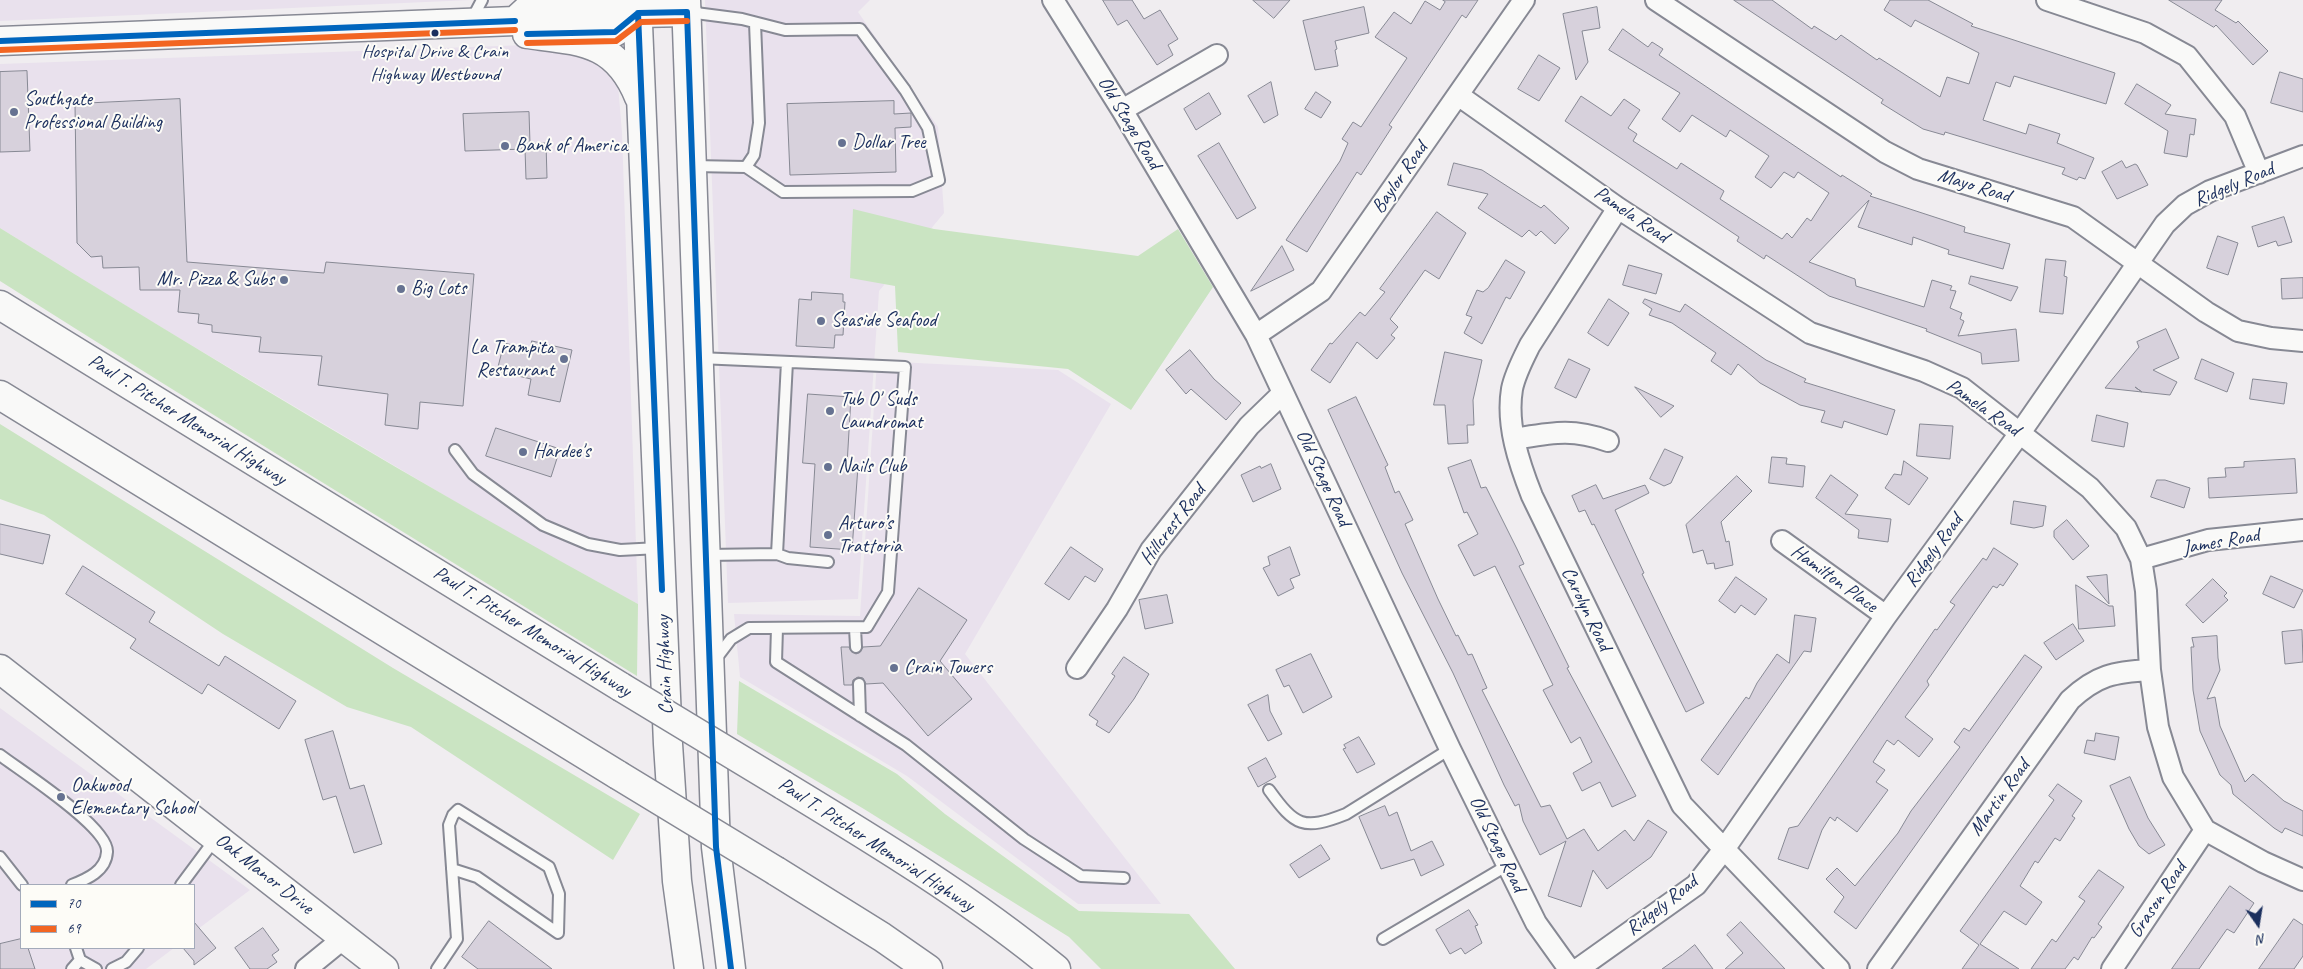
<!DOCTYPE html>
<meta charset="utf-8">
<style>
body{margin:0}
#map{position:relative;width:2303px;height:969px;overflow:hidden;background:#f0edf0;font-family:Caveat,sans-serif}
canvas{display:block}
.legend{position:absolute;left:20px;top:884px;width:175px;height:65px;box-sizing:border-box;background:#fdfcf7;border:1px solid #a3aaba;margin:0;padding:6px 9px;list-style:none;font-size:15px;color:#1b2f5e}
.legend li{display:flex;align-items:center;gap:10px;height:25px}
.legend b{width:25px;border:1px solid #a3aaba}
.north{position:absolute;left:2233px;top:899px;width:50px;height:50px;-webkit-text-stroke:4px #fdfcf7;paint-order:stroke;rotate:167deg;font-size:14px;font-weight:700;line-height:20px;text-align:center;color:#1b2f5e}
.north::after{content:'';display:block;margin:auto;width:18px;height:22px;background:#1b2f5e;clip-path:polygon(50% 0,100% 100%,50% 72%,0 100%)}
</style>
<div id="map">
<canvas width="2303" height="969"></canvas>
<ul class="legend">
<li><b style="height:6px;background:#0065bd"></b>70</li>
<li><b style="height:6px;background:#f26522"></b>69</li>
</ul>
<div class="north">N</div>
</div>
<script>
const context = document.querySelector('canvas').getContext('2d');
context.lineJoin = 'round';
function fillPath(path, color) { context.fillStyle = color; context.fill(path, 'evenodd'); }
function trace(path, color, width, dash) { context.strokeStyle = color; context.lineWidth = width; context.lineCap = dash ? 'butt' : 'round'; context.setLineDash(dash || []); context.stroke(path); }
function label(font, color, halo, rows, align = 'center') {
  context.font = font + ' Caveat,sans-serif'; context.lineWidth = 4; context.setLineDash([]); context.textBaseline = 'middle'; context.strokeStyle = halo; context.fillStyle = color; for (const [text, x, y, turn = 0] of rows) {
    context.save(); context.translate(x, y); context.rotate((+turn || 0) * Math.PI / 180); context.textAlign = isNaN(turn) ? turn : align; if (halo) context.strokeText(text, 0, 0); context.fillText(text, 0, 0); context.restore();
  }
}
fillPath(new Path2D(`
 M0,0H471L0,21Z
 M705,0H870L858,12L938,127L944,213L879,291L858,599L728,603Z
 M554,44L589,56L618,85L622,133L638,604L508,533L142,316L0,228V64Z
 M877,361L1058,370L1111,404L965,654L1161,904H1078L907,776L740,677L734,614L860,616Z
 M0,708L250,890L194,932V885H21V948H174L146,969H0Z`), '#e9e1ed');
fillPath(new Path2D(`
 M853,209L934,229L1138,256L1178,229L1213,287L1131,410L1068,369L898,352L895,286L850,278Z
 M0,228C210,358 422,486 638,604L637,676C425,545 211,415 0,281Z
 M0,424L393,668L640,814L613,860L411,727L347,707L223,634L44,515L0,499Z
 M739,681L897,774L945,814L1079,911L1189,914L1235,969H1101L1069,937L864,809L737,734Z`), '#cae4c2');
const building = new Path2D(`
 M1103,0H1132L1144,19L1160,10L1178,39L1168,45L1173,55L1157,65L1127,20L1118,25Z
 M1253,0H1290L1274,18Z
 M1443,0H1478L1466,18L1462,15L1389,125L1392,127L1361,175L1357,172L1307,252L1286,240L1340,161L1348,143L1342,139L1353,122L1361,127L1407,58L1375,37L1394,12L1411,24L1425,1L1440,10L1445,2Z
 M1734,0H1772L1812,29L1814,26L1836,40L1841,35L1877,60L1879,58L1940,97L1947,77L1969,84L1979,53L1915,20L1911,27L1884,10L1890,0H1928L1973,24L1971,26L2115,73L2106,104L2014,76L2010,87L1996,82L1983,120L2026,134L2029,124L2060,134L2057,143L2094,158L2085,179L2079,177L2077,180L2062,174L2065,168L1945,132L1944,135L1923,129L1881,103L1883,100Z
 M2169,0H2222L2215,10L2236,23L2238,21L2268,51L2253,65L2216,25L2214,27Z
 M1364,7L1369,33L1335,41L1337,49L1335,50L1338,66L1315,70L1303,21Z
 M1597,7L1600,28L1582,31L1588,62L1576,80L1563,14Z
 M1623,29L1648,47L1652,42L1663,49L1659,55L1841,177L1842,175L1872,194L1870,196L1965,227L1964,232L2010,244L2003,269L1948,254L1949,250L1913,237L1912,245L1858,227L1869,200L1809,262L1855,279L1856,286L1924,307L1932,280L1952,286L1950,290L1956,291L1950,308L1962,313L1960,319L1964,321L1958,336L2016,329L2019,361L1982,364L1981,353L1926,331L1927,329L1829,296L1766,255L1764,259L1737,241L1739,237L1565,121L1581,96L1611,116L1624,99L1640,110L1628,128L1637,134L1633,141L1677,169L1681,163L1724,191L1720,199L1782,239L1787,233L1792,238L1807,218L1811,221L1829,193L1798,172L1794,178L1784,172L1771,188L1755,177L1769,156L1730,130L1726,137L1692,115L1680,132L1662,119L1680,93L1609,50Z
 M1539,55L1560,68L1539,101L1518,89Z
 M27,71L30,151L0,152V72Z
 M2280,72L2303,79V112L2271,103Z
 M1271,82L1278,115L1264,123L1248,96Z
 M2137,84L2171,105L2165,114L2196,119L2194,135L2190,134L2187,157L2164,153L2168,131L2125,104Z
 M1316,92L1331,102L1321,118L1305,109Z
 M1209,93L1221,114L1196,130L1184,109Z
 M180,99L187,262L324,273L326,262L474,274L463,406L420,402L418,429L385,425L388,394L318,385L322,356L259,352L261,337L212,332V325L198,323L199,314L178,312L180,290H140L139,267L103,268L102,256L91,257L77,243L75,104Z
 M894,101V114L911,113V127L895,128L896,172L790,175L787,104Z
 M529,112L530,144L546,143L547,178L526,179L525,149L465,151L463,114Z
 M1219,143L1256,208L1237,219L1198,156Z
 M2122,161L2126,168L2135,164L2137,165L2148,185L2117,199L2102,172Z
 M1454,163L1482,170L1541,208L1544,205L1569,228L1555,244L1541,231L1536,236L1529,230L1522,237L1478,208L1488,194L1448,185Z
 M1437,212L1466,233L1439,279L1425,270L1390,319L1398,327L1391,335L1395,338L1377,359L1357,342L1330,383L1311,370L1330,343L1332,344L1360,312L1365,316L1385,292L1380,289Z
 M2284,217L2292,242L2278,246L2276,241L2258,247L2252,227Z
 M2218,236L2238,243L2228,275L2207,268Z
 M1282,246L1294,270L1251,291Z
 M2046,259L2066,261L2064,276L2067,277L2063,314L2040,312Z
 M1506,260L1525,272L1510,299L1506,297L1482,344L1464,333L1472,317L1466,315L1477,290L1483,292L1488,288Z
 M1629,265L1662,274L1656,294L1623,285Z
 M1971,276L2018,287L2011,301L1969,284Z
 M2303,278V298L2282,299L2281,279Z
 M812,292L843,294V302H845L843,335H835L834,348L796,346L799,299L811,300Z
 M1609,299L1629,313L1608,346L1588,333Z
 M1645,299L1680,312L1685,304L1766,360L1806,379L1804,382L1895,410L1887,435L1844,421L1842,428L1821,422L1825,411L1800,405L1760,383L1738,364L1731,375L1711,361L1716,353L1672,323L1649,315L1652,309L1643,303Z
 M2166,329L2179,358L2153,370L2177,382L2170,395L2142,392L2135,387L2142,392L2105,388L2139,347L2137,342Z
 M532,341L572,350L560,402L528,395L531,379L497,371L504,343L530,349Z
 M1190,350L1214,379L1241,403L1226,420L1191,389L1186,394L1166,370Z
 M1445,352L1482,360L1473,400L1474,425H1467L1468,443L1448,444L1445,405H1434Z
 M1569,359L1590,369L1576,398L1555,388Z
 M2202,359L2234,373L2227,392L2195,379Z
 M2253,379L2287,383L2284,404L2250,399Z
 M1635,387L1674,406L1661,417Z
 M808,394L851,397L847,465L858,466L852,550L810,547L815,464L803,463Z
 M1356,397L1388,465L1385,467L1395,493L1399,491L1413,520L1405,524L1438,599L1456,636L1458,635L1468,655L1472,654L1487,688L1482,690L1541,807L1550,805L1567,839L1584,829L1598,851L1625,830L1634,841L1648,820L1667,832L1651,857L1607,889L1593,870L1581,907L1548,896L1566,841L1540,855L1523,821L1519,804L1515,806L1504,785L1453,673L1402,573L1328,410Z
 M2097,415L2128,423L2124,447L2092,441Z
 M1920,424L1953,426L1950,459L1917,456Z
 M496,428L560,449L551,477L486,456Z
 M1665,449L1683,457L1671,483L1664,486L1650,479Z
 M1772,457L1787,458L1786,464L1805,466L1803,487L1769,483Z
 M2295,459L2297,493L2209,498L2208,478L2226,477L2225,468L2244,467V462Z
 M1471,460L1481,488L1486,487L1517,549L1524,564L1519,566L1569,667L1567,668L1636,796L1612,807L1600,782L1582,791L1573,773L1592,762L1580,737L1571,743L1543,690L1553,685L1495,566L1474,576L1458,545L1478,534L1467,512L1464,513L1448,468Z
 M1904,461L1928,478L1909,505L1885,488L1894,474L1901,475Z
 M1271,464L1281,489L1253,502L1241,475L1260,466L1261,468Z
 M1831,475L1858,495L1845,514L1891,519L1888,542L1858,538L1859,530L1816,498Z
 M1737,476L1752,491L1721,522L1726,542L1729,541L1733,565L1715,569L1714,563L1707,564L1703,550L1693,553L1686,525Z
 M2157,480H2165L2190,488L2184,508L2151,497Z
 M1596,485L1603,499L1645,485L1649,493L1615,510L1644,573L1642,574L1704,703L1686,712L1594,524L1592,525L1585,510L1579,512L1572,496Z
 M2014,501L2046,506L2043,526L2034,528L2011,524Z
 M2067,520L2089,546L2073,560L2054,537V531Z
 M0,524L50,535L43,564L0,554Z
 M1071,547L1103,569L1095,582L1085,576L1069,600L1045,584Z
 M1290,547L1300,575L1290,579L1294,588L1278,596L1263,568L1270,565L1268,557Z
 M1994,548L2018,564L2003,586L2000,584L1997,588L1993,586L1927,681L1929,685L1905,717L1933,739L1919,757L1898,740L1894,745L1887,740L1873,762L1885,770L1876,782L1888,790L1857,832L1837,817L1835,821L1830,817L1822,830L1808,869L1778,859L1789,828L1798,826L1935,629L1937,630L1955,605L1950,602L1983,558L1986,560Z
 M83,566L155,612L149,622L219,666L225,656L296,701L279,729L208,684L202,694L130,648L136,639L66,594Z
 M2107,575L2109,604L2087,577Z
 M2271,576L2303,590L2294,608L2263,594Z
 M1736,577L1767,599L1755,615L1741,605L1735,613L1719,601Z
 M2213,579L2227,593L2224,596L2228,600L2203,623L2186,605Z
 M2076,585L2109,606H2113L2115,626L2079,629Z
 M919,588L967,620L940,661L972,699L928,736L883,683L866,684L863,678L858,677L853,680L852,685H844L841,647H849L851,651L856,654L860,652L863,647L880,646Z
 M1167,595L1173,623L1145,629L1139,600Z
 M1795,615L1816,618L1811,652L1804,651L1718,775L1701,760L1746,697L1749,699L1757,683L1777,654L1789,663Z
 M2073,624L2084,641L2056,660L2044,643Z
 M2302,630L2303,662L2285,664L2282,632Z
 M2217,636L2218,658L2220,670L2207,699L2215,697L2220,726L2245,782L2253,774L2284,801L2303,811V836L2285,828L2282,833L2274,828L2233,794L2231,785L2220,775L2200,731L2193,690L2191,647H2194L2192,638Z
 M1311,654L1332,697L1303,713L1289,685L1284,687L1276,670Z
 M2025,655L2042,667L1856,929L1834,912L1844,897L1826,879L1837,868L1855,886L1898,833L1911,811L1960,747L1954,742L1964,728L1969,731Z
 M1124,657L1149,674L1134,699L1109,733L1096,725L1098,721L1089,715L1115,676L1112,674Z
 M1268,695L1270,711L1282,734L1268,741L1248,705Z
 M333,731L350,789L364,785L382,844L354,853L336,796L323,800L305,740Z
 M2096,733L2119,737L2115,760L2084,753L2087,740L2094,741Z
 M1359,737L1375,764L1357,773L1343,749L1346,748L1344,745Z
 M1266,758L1276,777L1258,787L1248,768Z
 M2130,777L2148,818L2165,845L2149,854L2139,846L2129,829L2110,786Z
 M2058,784L2082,801L2072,816L2075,818L2060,841L2055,838L2038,863L2035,861L2020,886L2042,902L2026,925L2004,911L1980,944L2019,969H1962L1979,945L1960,931L2054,800L2049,796Z
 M1385,806L1389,816L1397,812L1411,851L1432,841L1444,865L1421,876L1414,859L1381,869L1359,817Z
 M1321,845L1330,859L1299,878L1290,865Z
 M2099,870L2124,887L2098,924L2102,927L2094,938L2092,937L2078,960L2074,957L2065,969H2031L2052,939L2056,942L2085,901L2079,897Z
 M2230,886L2254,903L2234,933L2227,929L2199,969H2172Z
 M1469,910L1478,925L1475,926L1482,943L1465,954L1461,948L1450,954L1436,930Z
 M2294,919L2303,925V956L2294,969H2259Z
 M489,921L552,969H478L462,957Z
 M194,922L216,948L194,965V961L183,948H194Z
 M1741,922L1754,936L1785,969H1725L1743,953L1727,935Z
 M263,928L279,950L272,955L277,962L267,969H250L235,948Z
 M21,939V948H28L35,969H0V944Z
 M1695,945L1713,969H1662L1682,955Z`);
fillPath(building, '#d7d1dc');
trace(building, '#878994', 1);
const lane = new Path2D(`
 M688,12L742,19L785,30L860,29L905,90L928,128L939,180L912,191L783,192L746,167L693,166
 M472,19L482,0
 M746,167L754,155L759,123L755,23
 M699,358L905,367L888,592L867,627L749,628L731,639L715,660
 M455,450L473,474L543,525L588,544L620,550L659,548
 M777,554L788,558L828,562
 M706,555L777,554L787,362
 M777,628L776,662L906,745L1024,839L1081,876L1124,878
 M855,628L856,647
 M859,684L860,716
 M0,755C21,771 109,827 107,852C106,871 87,879 72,885
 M1269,790C1295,826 1303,831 1346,814L1450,749
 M0,857L22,885
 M181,885L216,838
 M1383,939L1508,865
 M76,948L80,960L96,969
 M72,969L80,960
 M112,969L126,962L138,948
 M437,969L457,939L449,825L453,815L458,810L549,867L559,894L558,933L477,877L452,869`);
const street = new Path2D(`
 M1053,0L1122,110L1256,335L1450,749L1536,923L1569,969
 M1656,0L1885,152L1918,169L2073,217L2206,312L2238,331L2271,338L2303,341
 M2047,0L2145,33L2187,56L2235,116L2259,173
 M1458,95L1618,208L1810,333L1924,371L1962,388L2090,488L2126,528L2141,559L2146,591L2150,670L2158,727L2173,777L2205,830L2263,862L2303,880
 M1122,110L1217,55
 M1618,208L1530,345C1523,359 1515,374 1512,389C1506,425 1519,463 1532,496L1682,805L1839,969
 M1256,335L1321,291L1524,0
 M1514,439C1552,433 1571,428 1608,441
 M1782,541L1886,616
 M2141,559L2208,540L2303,530
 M1077,668L1117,609L1151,550L1249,426L1283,393
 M306,969L344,938
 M1578,969L1696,885L1725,848L1886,616L2020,433L2165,224L2185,205L2210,191L2303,156
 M1878,969L2070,700C2097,675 2114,672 2150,670
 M2112,969L2205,830`);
const secondary = new Path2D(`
 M559,33L615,32L638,13
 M0,41L515,21L527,10L613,6L638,13L687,12
 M0,669L384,969`);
const primary = new Path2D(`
 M637,0L668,744L677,881L689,969
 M686,0L716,847L731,969
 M527,34C580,41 616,40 639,97`);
const highway = new Path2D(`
 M0,305L621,687
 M0,395L618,775
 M783,785C877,842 971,899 1056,969
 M776,871L882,937L928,969`);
trace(lane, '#878994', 14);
trace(street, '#878994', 24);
trace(secondary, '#878994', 31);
trace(primary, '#878994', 31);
trace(highway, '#878994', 31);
trace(lane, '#f9f9f8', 10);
trace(street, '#f9f9f8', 20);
trace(secondary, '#f9f9f8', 28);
trace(primary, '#f9f9f8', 28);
trace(highway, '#f9f9f8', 28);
const highwayBridge = new Path2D(`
 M621,687L783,785
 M618,775L776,871`);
trace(highwayBridge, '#878994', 31, []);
trace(highwayBridge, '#f9f9f8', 28);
trace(new Path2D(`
 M638,13L662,590
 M527,34L615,32L638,13L687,12L716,847L731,969
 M0,41L515,21`), '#0065bd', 6);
trace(new Path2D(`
 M527,43L616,41L641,22L687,21
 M0,50L515,30`), '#f26522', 6);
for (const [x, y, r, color] of [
 [435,33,4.5,"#1b2f5e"],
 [14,112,5,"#667291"],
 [842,143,5,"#667291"],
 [505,146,5,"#667291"],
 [284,280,5,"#667291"],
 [401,289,5,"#667291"],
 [821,321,5,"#667291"],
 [564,359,5,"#667291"],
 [830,411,5,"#667291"],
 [523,452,5,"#667291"],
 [828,467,5,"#667291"],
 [828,535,5,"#667291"],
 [894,668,5,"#667291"],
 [61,797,5,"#667291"]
]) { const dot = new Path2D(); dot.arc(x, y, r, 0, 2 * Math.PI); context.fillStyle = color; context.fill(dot); trace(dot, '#fdfcf7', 2); }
label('19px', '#1b2f5e', '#fdfcf7', [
 ["Hospital Drive & Crain",435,52],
 ["Highway Westbound",435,75]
]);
label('20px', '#1b2f5e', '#fdfcf7', [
 ["Southgate",24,100],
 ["Professional Building",24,123],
 ["Dollar Tree",852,143],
 ["Bank of America",515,146],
 ["Mr. Pizza & Subs",274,280,"right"],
 ["Big Lots",411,289],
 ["Seaside Seafood",831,321],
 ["La Trampita",554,348,"right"],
 ["Restaurant",554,371,"right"],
 ["Tub O' Suds",840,400],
 ["Laundromat",840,423],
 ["Hardee's",533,452],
 ["Nails Club",838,467],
 ["Arturo’s",838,524],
 ["Trattoria",838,547],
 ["Crain Towers",904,668],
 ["Oakwood",71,786],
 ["Elementary School",71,809]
], 'left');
label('20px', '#1b2f5e', '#fdfcf7', [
 ["Old Stage Road",1129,123,59],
 ["Baylor Road",1400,178,-55],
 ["Ridgely Road",2234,185,-23],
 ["Mayo Road",1974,186,17],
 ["Pamela Road",1631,215,34],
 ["Pamela Road",1983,408,35],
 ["Paul T. Pitcher Memorial Highway",187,420,32],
 ["Old Stage Road",1323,478,65],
 ["Hillcrest Road",1173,525,-53],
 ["James Road",2221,542,-10],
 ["Ridgely Road",1934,551,-54],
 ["Hamilton Place",1834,579,36],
 ["Carolyn Road",1586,609,64],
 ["Paul T. Pitcher Memorial Highway",532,632,32],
 ["Crain Highway",665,665,-92],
 ["Martin Road",2000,798,-54],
 ["Old Stage Road",1497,844,64],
 ["Paul T. Pitcher Memorial Highway",876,845,33],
 ["Oak Manor Drive",264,874,38],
 ["Grason Road",2158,900,-56],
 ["Ridgely Road",1662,906,-38]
]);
</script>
